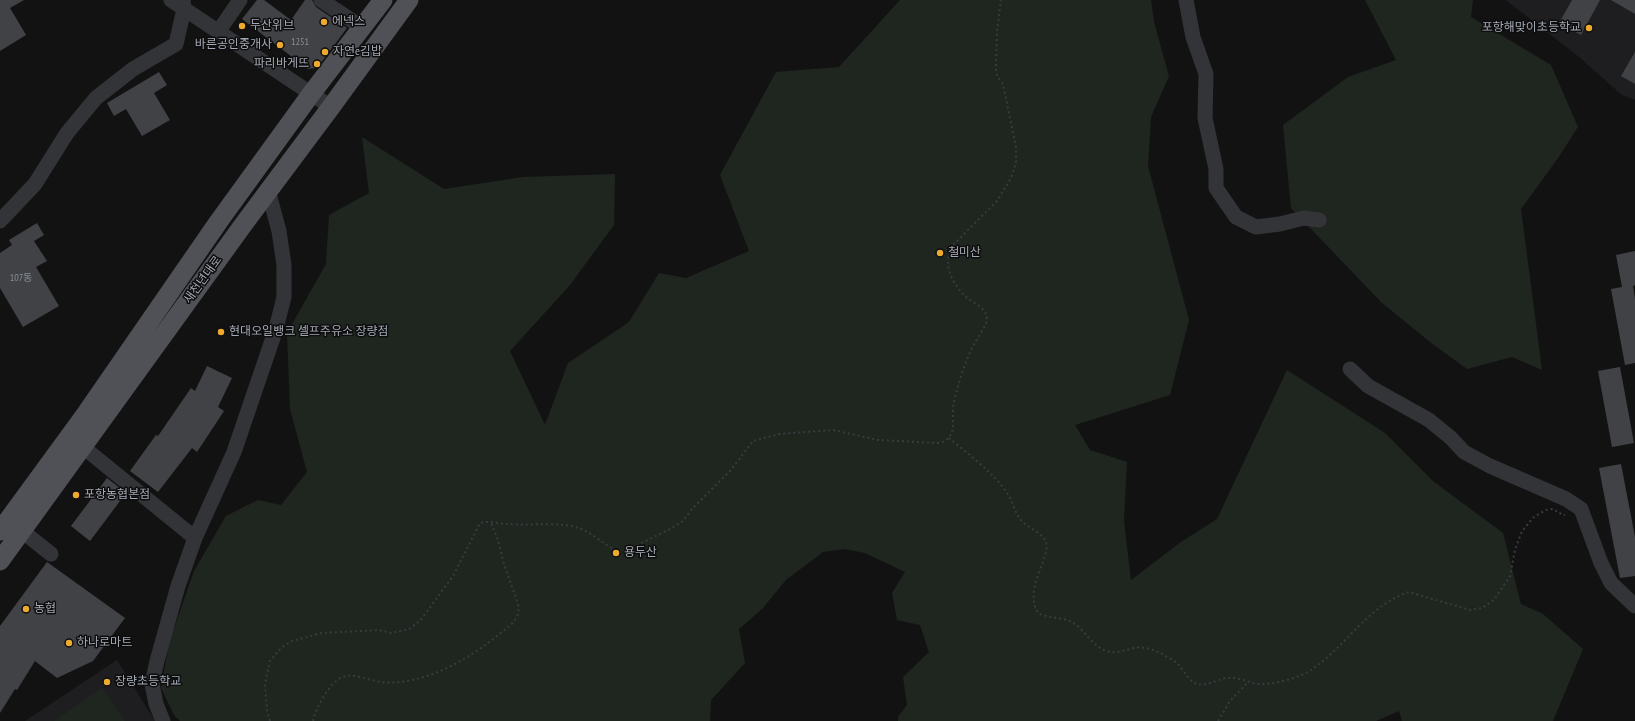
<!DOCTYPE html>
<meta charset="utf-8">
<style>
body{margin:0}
canvas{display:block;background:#121213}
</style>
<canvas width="1635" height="721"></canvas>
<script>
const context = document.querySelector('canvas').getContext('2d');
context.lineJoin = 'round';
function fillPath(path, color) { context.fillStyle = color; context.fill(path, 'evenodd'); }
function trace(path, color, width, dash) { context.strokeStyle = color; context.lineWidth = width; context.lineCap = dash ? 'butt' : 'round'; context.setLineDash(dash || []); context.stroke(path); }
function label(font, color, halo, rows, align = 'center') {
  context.font = font + ' "PT Sans Narrow","Noto Sans KR",sans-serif'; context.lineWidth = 3; context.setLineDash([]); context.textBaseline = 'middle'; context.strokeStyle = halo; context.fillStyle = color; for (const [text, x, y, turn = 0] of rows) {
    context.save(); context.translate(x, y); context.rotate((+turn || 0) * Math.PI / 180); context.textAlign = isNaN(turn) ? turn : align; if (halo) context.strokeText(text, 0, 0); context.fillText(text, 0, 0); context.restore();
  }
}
fillPath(new Path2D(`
 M1506,0H1635V100L1622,95L1579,57Z
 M117,660L155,721H25Z`), '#1e1e20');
fillPath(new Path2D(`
 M900,0H1151L1154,22L1169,76L1151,117L1148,166L1189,320L1170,395L1075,425L1090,450L1127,462L1124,521L1131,580L1181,542L1217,519L1287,370L1385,433L1433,481L1503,533L1521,604L1543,614L1583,649L1553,721H1402L1399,711L1376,721H898V717L907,705L903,677L929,652L920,625L897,620L892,593L905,572L865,553L845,549L823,552L786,580L762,609L739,629L745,663L711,700L710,721H180L174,715L161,688L169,643L194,571L226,516L258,500L281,505L307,472L290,409L287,333L326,264L329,215L369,193L362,137L444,189L523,177L615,174L614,225L570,285L510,351L545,425L568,363L629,322L659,273L686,278L749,251L720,175L776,72L839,67Z
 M1365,0H1473L1471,17L1551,65L1578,127L1558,158L1521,209L1542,370L1512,357L1467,369L1430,342L1381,302L1291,208L1283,125L1348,77L1396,60Z
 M102,688L125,721H54Z`), '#1e261f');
fillPath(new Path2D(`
 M0,0H24L10,8L26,35L0,51Z
 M257,0H264L291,20L305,0H312L316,7L347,28L317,68L308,69L242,19Z
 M1572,0H1600L1581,35L1559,23Z
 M1611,0H1635V14Z
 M1635,52V84L1621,76Z
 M159,72L167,85L154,93L170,120L142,136L126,109L114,116L107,103Z
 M37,223L44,235L34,241L47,261L36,267L59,306L23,327L0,288V253L12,245L9,240Z
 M1635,251V285L1633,286L1635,299V363L1625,365L1611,289L1622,287L1616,255Z
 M207,366L232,378L218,407L224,411L197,452L192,448L158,492L130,471L156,435L158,436L191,388L195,391Z
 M1620,367L1634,443L1612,447L1598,371Z
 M1621,464L1635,537V576L1620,578L1599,468Z
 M107,478L126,493L90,541L71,526Z
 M47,562L125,618L93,661L57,678L35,661L17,690L15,689L0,713V626Z`), '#414246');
trace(new Path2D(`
 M949,438C967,453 995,474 1007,493C1013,501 1014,512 1021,520C1027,528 1042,532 1046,542C1051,558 1023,589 1038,613C1049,619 1064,616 1075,624C1086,632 1094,648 1107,651C1116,654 1125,650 1134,648C1143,646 1152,649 1160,653C1166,656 1173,660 1178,664C1184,670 1188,681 1197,684C1207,687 1218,678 1229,678C1240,677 1248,683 1258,684C1273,685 1299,678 1311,670C1346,647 1368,605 1409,592L1470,610L1482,608L1494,600L1510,576L1515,550L1522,531L1534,517L1546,510L1553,509L1563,515H1565
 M270,721L267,710L265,684L270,661L281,648L292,641L322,633L379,630L391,633L409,629L420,621L453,576L480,523C488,520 499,524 507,524C528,526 563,521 581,529C596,535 606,547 621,553L668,530L683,521L692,509L731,470L753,441L779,434L833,430L878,440L939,443C960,438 950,418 954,402C958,384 964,366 971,350C976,339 984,331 987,320C987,307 974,304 965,296C951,282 941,261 954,244L997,201L1011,178L1016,163V147L1008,108L1003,84L997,76L996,69L997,31L1001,0
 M313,721C315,709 331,680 343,677C354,673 365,679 376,681C384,683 392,683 400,682C437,678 475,655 503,631C508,627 513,624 516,618C519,614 519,609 518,604L504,564L498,540L491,523
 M1218,721L1230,701L1249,681`), '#393b3f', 2, [2, 3]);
trace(new Path2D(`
 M171,0L331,107
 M321,0L354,22L361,29
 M1186,0L1193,37L1206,74L1205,118L1216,169V188L1236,217L1256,227L1280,224L1304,218L1319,220
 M218,32L240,0
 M0,221L35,184L67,133L96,98L133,69L176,44L184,9L183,0
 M1350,369L1368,386L1429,420L1451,438L1464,452L1490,466L1566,499L1581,509L1601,563L1611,583L1635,606
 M83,447L195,538
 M22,531L51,554
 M163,721L156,704L152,684L157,661L178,586L195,538L234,452L276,329L284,297V265L279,231L268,190`), '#333438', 15);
trace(new Path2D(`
 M0,531L87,412L219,221L311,94L383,0
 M0,561L243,225L331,107L409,0`), '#4f5157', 19);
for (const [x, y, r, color] of [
 [324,22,4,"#eda930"],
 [242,26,4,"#eda930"],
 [1589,28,4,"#eda930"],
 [280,45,4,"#eda930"],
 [325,52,4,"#eda930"],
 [317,64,4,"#eda930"],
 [940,253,4,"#eda930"],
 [221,332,4,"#eda930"],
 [76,495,4,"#eda930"],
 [616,553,4,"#eda930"],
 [26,609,4,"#eda930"],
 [69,643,4,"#eda930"],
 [107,682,4,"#eda930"]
]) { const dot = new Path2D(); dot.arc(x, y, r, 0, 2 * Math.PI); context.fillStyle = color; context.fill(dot); trace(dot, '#0d0d0e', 1.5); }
label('10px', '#8a8f98', null, [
 ["1251",300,42],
 ["107동",21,278]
]);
label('12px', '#a3a9b4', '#0d0d0e', [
 ["에넥스",332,22],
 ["두산위브",250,26],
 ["포항해맞이초등학교",1581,28,"right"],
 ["바른공인중개사",272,45,"right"],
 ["자연e김밥",333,52],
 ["파리바게뜨",309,64,"right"],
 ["철미산",948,253],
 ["현대오일뱅크 셀프주유소 장량점",229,332],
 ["포항농협본점",84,495],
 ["용두산",624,553],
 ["농협",34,609],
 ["하나로마트",77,643],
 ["장량초등학교",115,682]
], 'left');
label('12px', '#a3a9b4', '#0d0d0e', [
 ["새천년대로",203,280,-54]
]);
</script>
